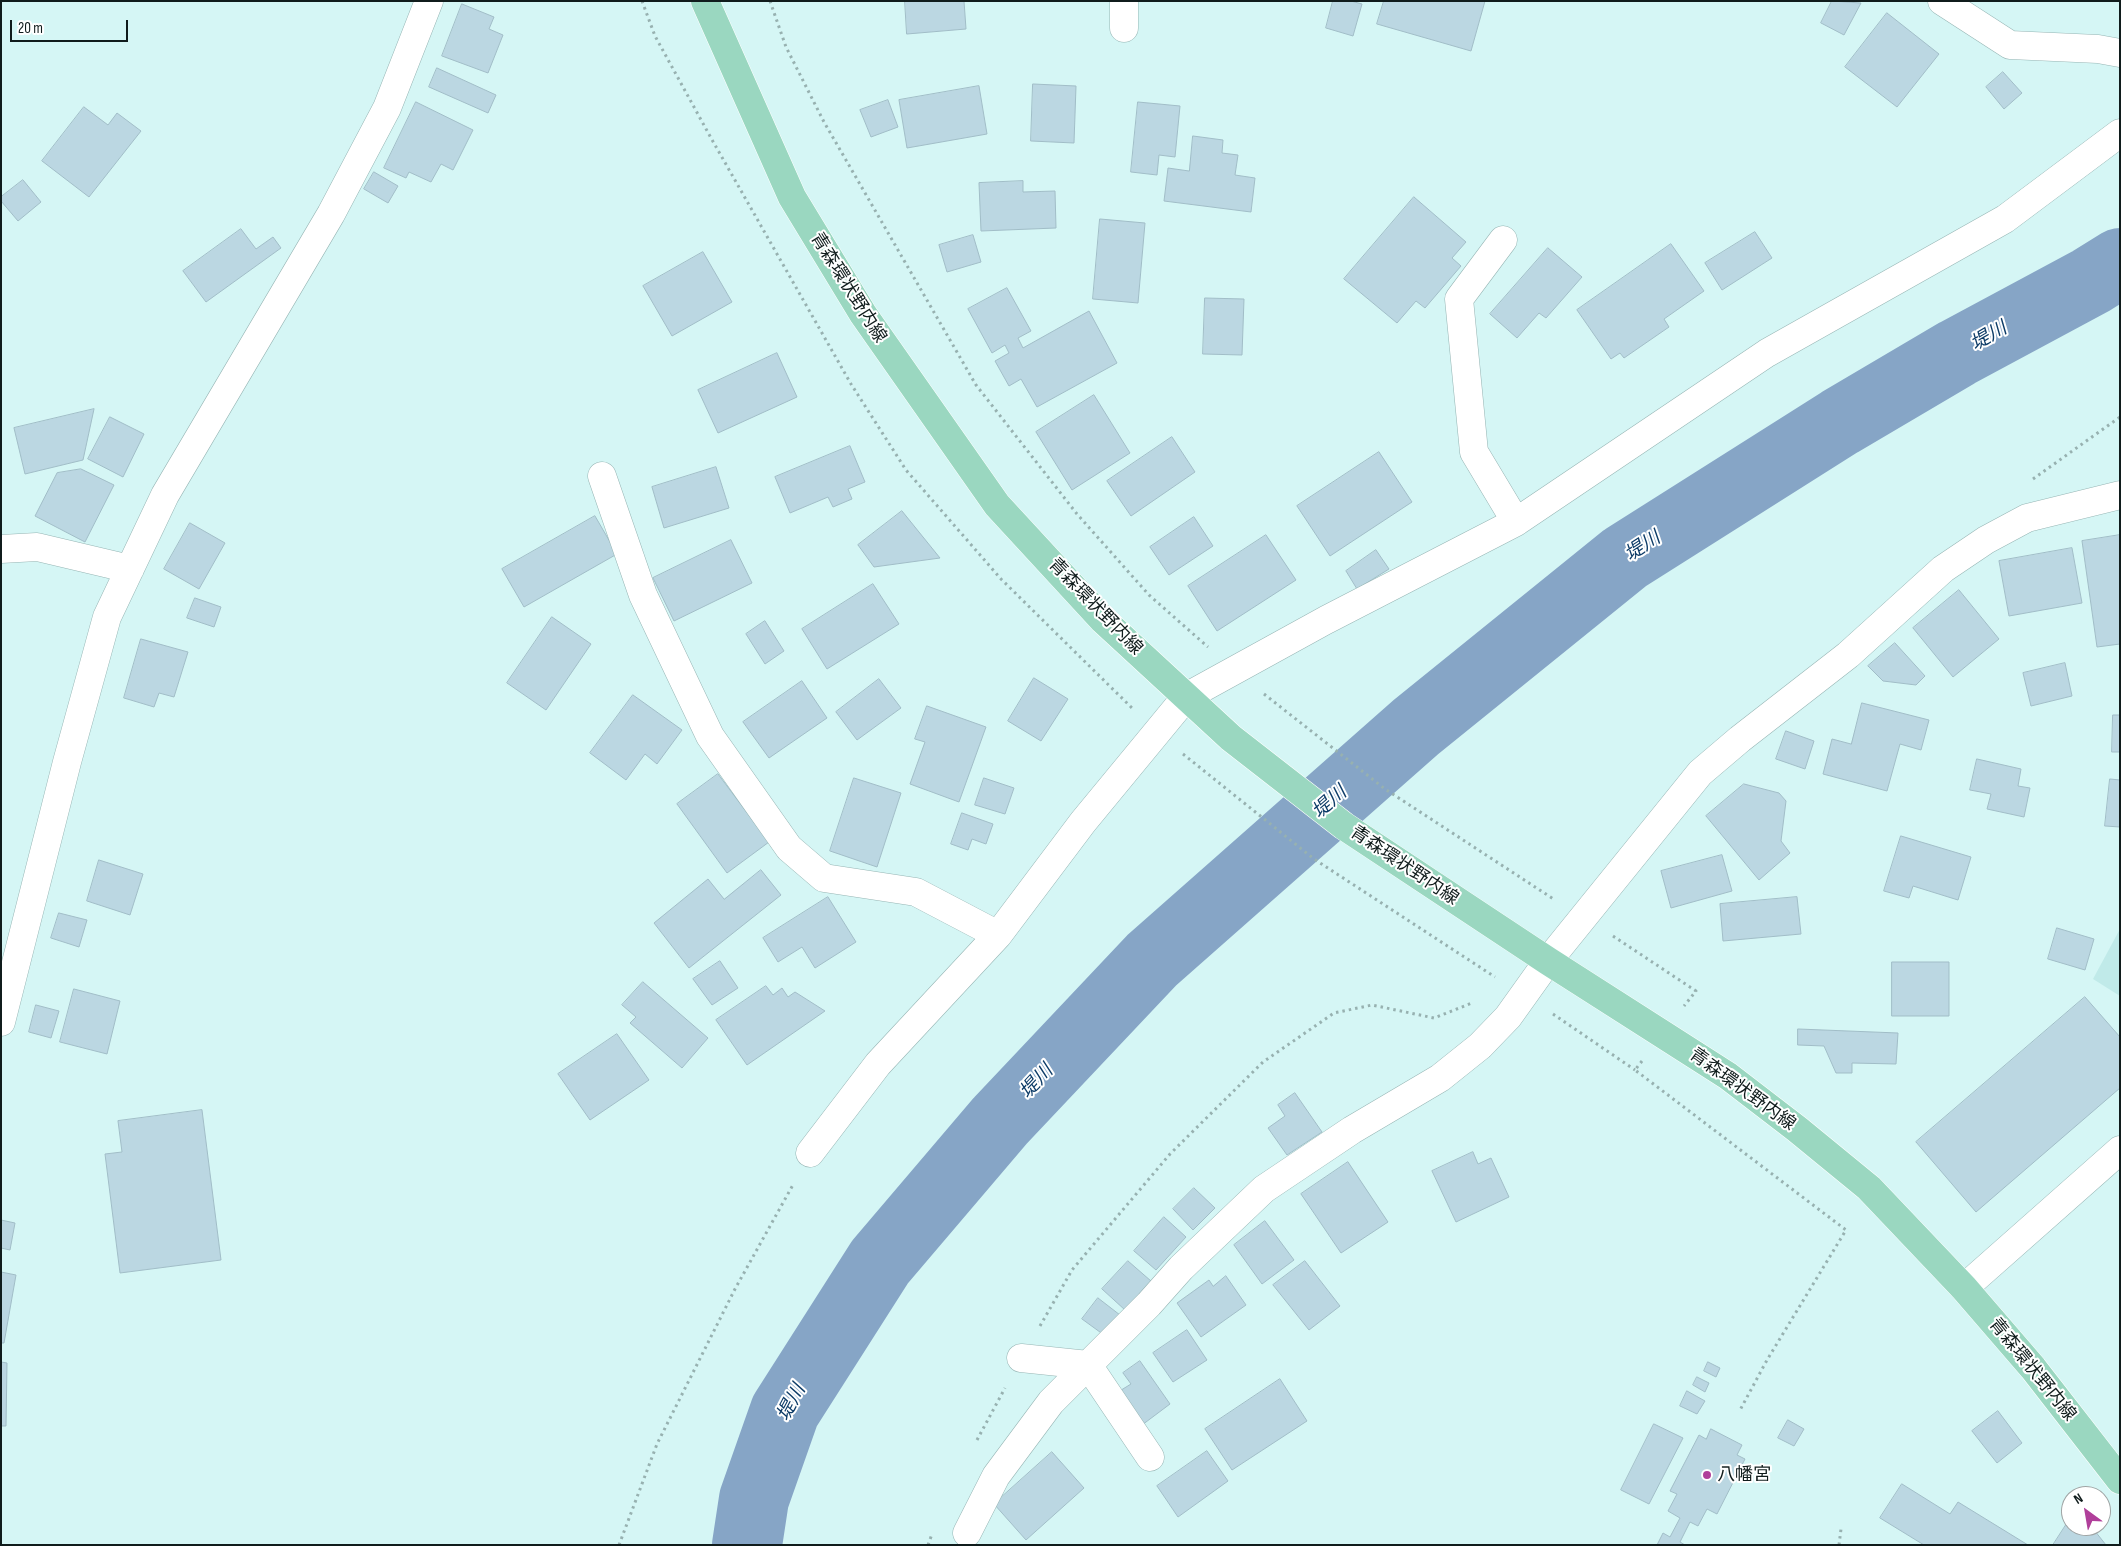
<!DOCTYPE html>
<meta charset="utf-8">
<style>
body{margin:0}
#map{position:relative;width:2121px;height:1546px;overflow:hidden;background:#d5f6f5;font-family:"Sofia Sans Condensed",sans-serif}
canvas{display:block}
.frame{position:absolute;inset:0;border:2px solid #101c1c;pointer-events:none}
.north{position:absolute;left:2061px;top:1486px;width:50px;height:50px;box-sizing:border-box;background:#fff;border:1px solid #9fa4a4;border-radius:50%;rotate:328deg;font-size:14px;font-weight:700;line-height:20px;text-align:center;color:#101c1c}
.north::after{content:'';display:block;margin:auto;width:18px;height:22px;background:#b03f9a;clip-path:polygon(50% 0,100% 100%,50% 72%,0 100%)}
.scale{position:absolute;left:10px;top:20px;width:118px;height:22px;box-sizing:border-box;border:2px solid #101c1c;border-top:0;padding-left:6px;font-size:15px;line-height:18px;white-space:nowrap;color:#101c1c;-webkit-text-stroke:4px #fff;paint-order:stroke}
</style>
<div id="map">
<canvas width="2121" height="1546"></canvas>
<div class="frame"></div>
<div class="north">N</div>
<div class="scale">20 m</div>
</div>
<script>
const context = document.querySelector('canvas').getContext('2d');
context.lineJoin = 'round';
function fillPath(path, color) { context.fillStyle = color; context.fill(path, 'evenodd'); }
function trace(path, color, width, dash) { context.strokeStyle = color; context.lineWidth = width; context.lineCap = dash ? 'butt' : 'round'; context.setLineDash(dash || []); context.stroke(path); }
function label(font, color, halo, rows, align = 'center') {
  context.font = font + ' "Sofia Sans Condensed","Noto Sans JP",sans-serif'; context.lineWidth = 4; context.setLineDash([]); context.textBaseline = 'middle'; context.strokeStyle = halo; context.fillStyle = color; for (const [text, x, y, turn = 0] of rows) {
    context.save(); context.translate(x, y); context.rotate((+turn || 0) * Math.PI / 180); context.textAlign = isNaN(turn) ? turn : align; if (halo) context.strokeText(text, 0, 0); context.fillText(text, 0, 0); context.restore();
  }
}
fillPath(new Path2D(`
 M2120,929V996L2093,979Z`), '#c0eae9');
trace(new Path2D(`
 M747,1545L754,1499L785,1411L880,1262L1000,1121L1152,960L1416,727L1625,558L1840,422L1957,353L2091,281L2120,263`), '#86a5c6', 70);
const building = new Path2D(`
 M905,1H964L966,29L907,34Z
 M1333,1H1351L1362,4L1353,36L1326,28Z
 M1384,1H1485L1471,51L1377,24Z
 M1832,1L1861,3L1844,35L1821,23Z
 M462,4L494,17L489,29L503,35L488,73L442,56Z
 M1887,13L1939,54L1897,107L1845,67Z
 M437,68L496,95L488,113L429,87Z
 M2003,72L2022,93L2004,109L1986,87Z
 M1033,84L1076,86L1074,143L1031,141Z
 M979,86L987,134L907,148L899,100Z
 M888,100L898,127L871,137L860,110Z
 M416,102L473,130L453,170L441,164L431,182L409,172L406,178L384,168Z
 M1138,102L1180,106L1175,157L1159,155L1157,175L1131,172Z
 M84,107L108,125L117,113L141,131L89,197L42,161Z
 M1193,136L1223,140L1222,153L1238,155L1235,175L1255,178L1251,212L1164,201L1168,168L1189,171Z
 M374,172L398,186L388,203L364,189Z
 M23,180L41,202L18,221L1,201V197Z
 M1023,181V192L1055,191L1056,228L981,231L979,183Z
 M1414,197L1466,242L1452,258L1461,266L1425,308L1416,301L1397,323L1344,279Z
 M1100,219L1145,223L1138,303L1093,299Z
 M241,229L256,249L273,237L281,248L206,302L183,271Z
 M1755,232L1772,258L1722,290L1705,263Z
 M973,235L981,262L947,272L939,245Z
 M1671,244L1704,291L1664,319L1669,327L1624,358L1620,353L1611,359L1577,310Z
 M1548,248L1582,277L1546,318L1539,313L1517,338L1490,314Z
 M703,252L732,302L672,336L643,286Z
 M1007,288L1031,331L1018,338L1023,348L1089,311L1117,363L1037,407L1021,379L1009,386L995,361L1009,353L1005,345L992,353L968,309Z
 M1205,298L1244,299L1242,355L1203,354Z
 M777,353L797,397L718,433L698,390Z
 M1094,395L1130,453L1072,490L1036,432Z
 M94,409L83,460L25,474L14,428Z
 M110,417L144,434L123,477L88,459Z
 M1172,437L1195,472L1131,516L1107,481Z
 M850,446L865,482L848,489L852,499L833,507L828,497L790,513L775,477Z
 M1379,452L1412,502L1330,556L1297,506Z
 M716,467L729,508L664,528L652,487Z
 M81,469L114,485L85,542L35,516L57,473Z
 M902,511L940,558L874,567L858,545Z
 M595,516L617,554L524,607L502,569Z
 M1194,517L1213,546L1169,575L1150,547Z
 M190,523L225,543L199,589L164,569Z
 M1266,535L1296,580L1217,631L1188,586Z
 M2120,535V644L2097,647L2082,541Z
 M731,540L752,583L674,621L653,578Z
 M2072,548L2082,603L2009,616L1999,561Z
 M1376,550L1389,569L1357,589L1346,571Z
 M873,584L899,624L827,669L802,629Z
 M1959,590L1999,639L1953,677L1913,628Z
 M195,598L221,607L214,627L187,618Z
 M552,617L591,644L546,710L507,683Z
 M765,621L784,651L765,664L746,634Z
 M141,639L188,652L174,697L159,693L154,707L124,698Z
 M1895,643L1925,676L1916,685L1883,681L1868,666Z
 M2065,663L2072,696L2031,706L2023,673Z
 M1034,678L1068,699L1041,741L1008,721Z
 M879,679L901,708L857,740L836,712Z
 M802,681L827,718L769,758L743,722Z
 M633,695L682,730L657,764L645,754L626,780L590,753Z
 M1862,703L1929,720L1921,750L1900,744L1887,791L1823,774L1832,739L1851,744Z
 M927,706L986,727L959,802L910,784L925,742L915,739Z
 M2113,715H2120V752H2112Z
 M1786,731L1814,741L1805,769L1776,759Z
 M1977,759L2021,769L2018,786L2030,788L2024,817L1987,809L1991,794L1970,790Z
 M718,774L769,842L727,873L677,804Z
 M854,778L901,793L877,867L830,851Z
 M984,778L1014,788L1005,814L975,805Z
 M2110,779L2120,780V827L2105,826Z
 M1744,784L1779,793L1786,801L1781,841L1790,853L1759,880L1706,816Z
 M962,813L993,824L986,844L972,839L968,850L951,844Z
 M1901,836L1971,857L1958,900L1913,886L1909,898L1884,891Z
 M1722,855L1732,891L1671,908L1661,871Z
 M99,860L143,874L130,915L87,901Z
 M761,870L781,895L689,968L654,923L708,879L724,899Z
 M828,897L856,942L815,968L802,947L778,962L763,938Z
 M1797,897L1801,934L1723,941L1720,904Z
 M59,913L87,920L79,947L51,938Z
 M2057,928L2094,939L2085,970L2048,959Z
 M720,961L738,988L712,1005L693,979Z
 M1892,962H1949V1016H1892Z
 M643,982L708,1038L682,1068L630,1023L636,1017L622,1005Z
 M766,986L773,995L782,988L788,997L795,992L825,1011L747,1065L716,1020Z
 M74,989L120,1001L107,1054L60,1042Z
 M2085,997L2120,1037V1088L1976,1212L1916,1142Z
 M36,1005L59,1011L51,1038L29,1032Z
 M1798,1029L1898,1033L1896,1064L1852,1063V1073H1836L1824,1046L1798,1045Z
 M617,1034L649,1080L590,1120L558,1074Z
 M1295,1093L1322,1132L1287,1155L1268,1128L1285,1116L1278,1105Z
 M202,1110L221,1260L120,1273L105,1154L122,1152L118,1121Z
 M1473,1152L1478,1164L1491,1158L1509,1197L1456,1222L1432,1171Z
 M1348,1162L1388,1222L1341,1253L1301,1194Z
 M1194,1188L1215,1208L1193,1230L1173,1209Z
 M1164,1217L1186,1237L1156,1270L1134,1251Z
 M1,1220L15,1223L10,1250L1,1248Z
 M1265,1221L1294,1260L1262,1284L1234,1245Z
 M1128,1261L1151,1281L1125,1310L1102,1289Z
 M1305,1261L1340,1306L1309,1330L1273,1285Z
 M1,1272L16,1275L4,1343H1Z
 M1226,1276L1246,1305L1201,1337L1177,1303L1209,1280L1213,1286Z
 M1098,1298L1120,1315L1104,1335L1082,1319Z
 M1187,1330L1207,1360L1173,1382L1153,1353Z
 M1140,1361L1170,1404L1142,1425L1118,1392L1131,1384L1123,1373Z
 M1,1362L7,1363L6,1426H1Z
 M1708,1362L1720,1368L1716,1377L1704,1371Z
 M1697,1377L1709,1383L1705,1392L1693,1385Z
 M1280,1379L1307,1421L1232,1470L1205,1429Z
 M1687,1391L1705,1401L1697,1414L1680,1406Z
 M1998,1411L2022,1443L1997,1463L1972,1431Z
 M1788,1420L1804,1429L1794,1446L1778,1438Z
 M1654,1424L1683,1438L1649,1504L1621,1490Z
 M1711,1429L1742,1445L1737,1455L1745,1459L1717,1514L1707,1509L1698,1526L1690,1522L1680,1542L1685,1545H1657L1663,1533L1670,1537L1680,1518L1668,1511L1677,1494L1670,1491L1699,1435L1706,1439Z
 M1207,1451L1228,1481L1178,1517L1157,1486Z
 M1052,1452L1084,1488L1026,1540L994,1504Z
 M1902,1484L1950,1514L1958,1502L2028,1545H1924L1880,1518Z
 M2071,1517V1526H2091L2106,1545H2053Z`);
fillPath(building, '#bbd7e2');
trace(building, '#a1bdc7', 1);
const minor = new Path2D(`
 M1124,1V28
 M1942,1L2010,45L2098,49L2120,53
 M1503,240L1459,299L1474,452L1516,522
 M602,476L643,595L710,736L789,848L824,878L916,892L998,935
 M1,549L37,547L130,569
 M1,1022L67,762L107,617L165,495L331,214L387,108L429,1
 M810,1153L878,1064L998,935L1083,822L1186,697L1326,620L1516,522L1767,353L2005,219L2120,133
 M1964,1288L2120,1150
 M1021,1358L1088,1365L1149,1304L1181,1268L1264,1189L1352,1130L1440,1078L1480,1046L1508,1017L1548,961L1700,773L1740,739L1848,655L1943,569L1986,540L2027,518L2120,495
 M967,1533L996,1476L1051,1402L1088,1365L1150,1457`);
const major = new Path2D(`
 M705,1L792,197L863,314L997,505L1103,620L1231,738L1344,826L1548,961L1728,1076L1797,1129L1869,1188L1964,1288L2033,1368L2120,1480`);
trace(minor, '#96b5b4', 29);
trace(major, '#fff', 29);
trace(new Path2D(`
 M642,1L655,36L711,138L851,384L906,470L1001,579L1132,708
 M770,1L786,47L824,122L976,385L1077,514L1149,595L1208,647
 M2033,479L2120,417
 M1264,694L1385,789L1555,900
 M1183,754L1314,859L1495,977
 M1613,936L1696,991L1684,1006
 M1553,1014L1635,1070
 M1642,1061L1635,1070L1846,1230L1767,1360L1739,1412
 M1040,1326L1072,1270L1170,1154L1263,1062L1334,1013L1372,1005L1434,1018L1472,1003
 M977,1440L1005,1388
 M619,1545L657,1444L735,1289L794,1183
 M928,1545L932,1534
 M1839,1545L1841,1529`), '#97b1b0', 3, [2.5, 4]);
trace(minor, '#fff', 28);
trace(major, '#9ad7c0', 28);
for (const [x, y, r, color] of [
 [1707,1475,5,"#b03f9a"]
]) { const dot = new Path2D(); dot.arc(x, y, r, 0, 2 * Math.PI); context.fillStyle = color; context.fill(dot); trace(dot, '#fff', 2); }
label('18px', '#101c1c', '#fff', [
 ["青森環状野内線",848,288,58],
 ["青森環状野内線",1095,607,46],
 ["青森環状野内線",1404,866,34],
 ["青森環状野内線",1742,1090,36],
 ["青森環状野内線",2032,1370,51]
]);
label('18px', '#101c1c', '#fff', [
 ["八幡宮",1717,1475]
], 'left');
label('italic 19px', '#0c3b67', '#fff', [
 ["堤川",1989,337,-30],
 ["堤川",1643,547,-33],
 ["堤川",1330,803,-41],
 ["堤川",1037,1082,-47],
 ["堤川",792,1403,-62]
]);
</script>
